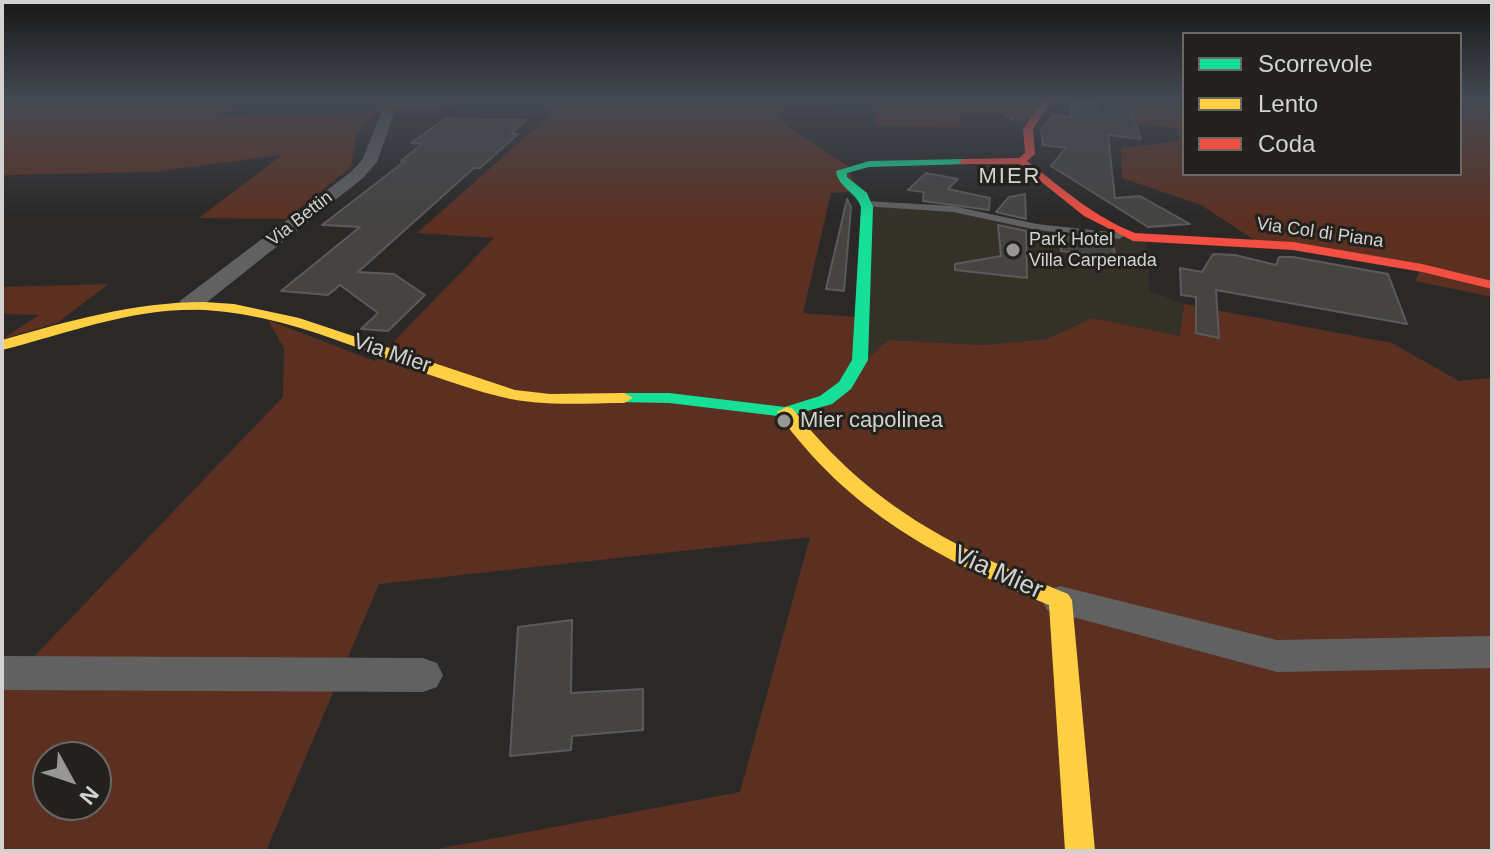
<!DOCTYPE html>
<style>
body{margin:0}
#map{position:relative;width:1494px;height:853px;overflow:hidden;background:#2a2928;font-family:Arial,sans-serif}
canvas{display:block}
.frame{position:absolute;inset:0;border:4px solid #d3d2d0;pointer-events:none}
.legend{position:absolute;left:1182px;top:32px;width:280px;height:144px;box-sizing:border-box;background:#22211d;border:2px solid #696865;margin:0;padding:10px 14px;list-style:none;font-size:24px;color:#d3d2d0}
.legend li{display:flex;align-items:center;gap:16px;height:40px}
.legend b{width:40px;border:2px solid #696865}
.north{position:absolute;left:32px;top:741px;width:80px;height:80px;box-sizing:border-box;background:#22211d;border:2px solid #696865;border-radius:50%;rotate:130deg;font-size:22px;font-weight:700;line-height:32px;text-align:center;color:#d3d2d0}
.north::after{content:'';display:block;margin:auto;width:28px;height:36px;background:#989795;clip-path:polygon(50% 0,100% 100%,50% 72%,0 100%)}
</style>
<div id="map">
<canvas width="1494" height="853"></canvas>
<div class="frame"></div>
<ul class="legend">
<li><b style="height:10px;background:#16e098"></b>Scorrevole</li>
<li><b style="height:10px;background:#ffcf43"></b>Lento</li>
<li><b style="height:10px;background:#f24e42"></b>Coda</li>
</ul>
<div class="north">N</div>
</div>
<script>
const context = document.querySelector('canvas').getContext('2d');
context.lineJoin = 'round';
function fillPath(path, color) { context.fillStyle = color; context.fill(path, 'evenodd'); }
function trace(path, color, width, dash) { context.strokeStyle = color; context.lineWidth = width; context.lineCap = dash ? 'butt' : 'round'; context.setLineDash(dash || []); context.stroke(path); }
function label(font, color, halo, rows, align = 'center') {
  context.font = font + ' Arial,sans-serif'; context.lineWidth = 6; context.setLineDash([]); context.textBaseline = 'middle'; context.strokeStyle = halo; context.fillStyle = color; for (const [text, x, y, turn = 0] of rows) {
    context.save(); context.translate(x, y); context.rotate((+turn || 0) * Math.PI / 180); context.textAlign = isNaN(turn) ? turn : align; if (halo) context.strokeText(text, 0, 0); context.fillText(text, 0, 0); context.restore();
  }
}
fillPath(new Path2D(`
 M869,203L956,209L991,218L1147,241L1150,291L1184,304L1180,336L1092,318L1047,339L984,345L888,340L863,363Z`), '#333128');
fillPath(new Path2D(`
 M393,100H497L378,112L356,134L351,167L286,219L199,218L282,155L153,172L2,175V108L234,106L215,116L378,112Z
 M537,100H833L829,105H781L780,121L848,166L857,191L831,193L803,313L867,318L864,362L888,340L984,345L1047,339L1092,318L1180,336L1184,304L1392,343L1459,381L1492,378V851H427L740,792L810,537L379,584L266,851H2V667H24L283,397L284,348L268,320L375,361L494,238L417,233L555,111ZM48,757H96V805H48Z
 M879,100H1044L1024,125L995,111L961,114L960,127L875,126Z
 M1128,100H1184V174H1460V100H1492V297L1415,281L1420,270L1262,245L1201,205L1122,178L1121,148L1180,141L1177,128L1136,124Z
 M109,284L57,323L2,339L39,315L2,314V287Z`), '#5c3021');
const building = new Path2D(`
 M1072,101L1097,103V111L1132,113L1141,139L1108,135L1115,198L1140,196L1190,224L1148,227L1051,166L1066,148L1043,145L1041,130L1053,115L1071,117Z
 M446,118L526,120L511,134H518L480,168H474L358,272L394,274L425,295L388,331L361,329L378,313L340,285L328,295L281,291L360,227L322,225L405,161H401L422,144L411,143Z
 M926,173L958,179L948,189L990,198L989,210L923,201L924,192L908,190Z
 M1025,194L1026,219L996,212L1009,197Z
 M847,199L851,207L844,291L826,289Z
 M998,225L1026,231L1027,278L955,270V264L1001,256Z
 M1059,235L1113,243L1115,257L1061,251Z
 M1213,254L1235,255L1276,265L1279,257H1293L1388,274L1407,324L1216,290L1219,338L1196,333V297L1181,295L1180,268L1202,272Z
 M572,620L571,693L643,689V730L572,736L571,750L510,756L518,627Z`);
fillPath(building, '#454442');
trace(building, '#5c5a59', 2);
trace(new Path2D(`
 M987,100L1013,120`), '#666565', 3, [2, 3]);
fillPath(new Path2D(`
 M866,201L953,206L1037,224L1119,233L1124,236L1119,239L1037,230L953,212L863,206V202Z`), '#616161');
fillPath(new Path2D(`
 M382,111L394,114L377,162L363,178L197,310H181L178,305L181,300L351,172L362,160Z
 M1060,586L1277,640L1492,636V668L1277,672L1047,610L1042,600L1047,590Z
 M2,656L423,658L437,663L443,675L437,687L423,692L2,690Z`), '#616161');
fillPath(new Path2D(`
 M964,159L969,162L968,164L869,167L847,173V177L867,193L873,207L868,360L851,389L832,404L786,417L669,403L618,402L615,398L618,394L624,393H669L785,407L820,396L839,382L852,360L861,207C856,192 838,187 836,171L869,161Z`), '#16e098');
fillPath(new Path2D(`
 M204,302L234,304L299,318L515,390L550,394L624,393L633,398L624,403C583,403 543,407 502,397C402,373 310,316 205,310C134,307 69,333 2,350V340C69,321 134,302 204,302Z
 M786,407L792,408C873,509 951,546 1068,594L1072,600L1095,851H1065L1049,605C939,559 848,512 777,412Z`), '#ffcf43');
fillPath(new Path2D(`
 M1044,100H1052L1033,129L1035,154L1027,161C1062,188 1094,217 1135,233L1293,242L1422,264L1492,281V289L1422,272L1293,250L1133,241L1084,216L1019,164H960L959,162L964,159L1019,158L1025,153L1023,129Z`), '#f24e42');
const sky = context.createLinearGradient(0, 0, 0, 219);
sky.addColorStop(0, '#171716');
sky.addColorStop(0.46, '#444953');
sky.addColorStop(1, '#44495300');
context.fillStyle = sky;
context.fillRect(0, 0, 1494, 219);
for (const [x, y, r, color] of [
 [1013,250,8,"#989795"],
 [784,421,8,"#989795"]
]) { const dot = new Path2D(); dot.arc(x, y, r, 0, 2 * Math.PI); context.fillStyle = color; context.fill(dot); trace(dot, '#22211d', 3); }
label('18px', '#d3d2d0', '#22211d', [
 ["Via Bettin",300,219,-38],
 ["Via Col di Piana",1320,233,8]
]);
label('18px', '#d3d2d0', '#22211d', [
 ["Park Hotel",1029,240],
 ["Villa Carpenada",1029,261]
], 'left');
context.letterSpacing = '2px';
label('22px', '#d3d2d0', '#22211d', [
 ["MIER",1010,177]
]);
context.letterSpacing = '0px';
label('22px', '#d3d2d0', '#22211d', [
 ["Via Mier",392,354,19]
]);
label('22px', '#d3d2d0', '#22211d', [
 ["Mier capolinea",800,421]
], 'left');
label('26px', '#d3d2d0', '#22211d', [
 ["Via Mier",998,573,24]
]);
</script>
